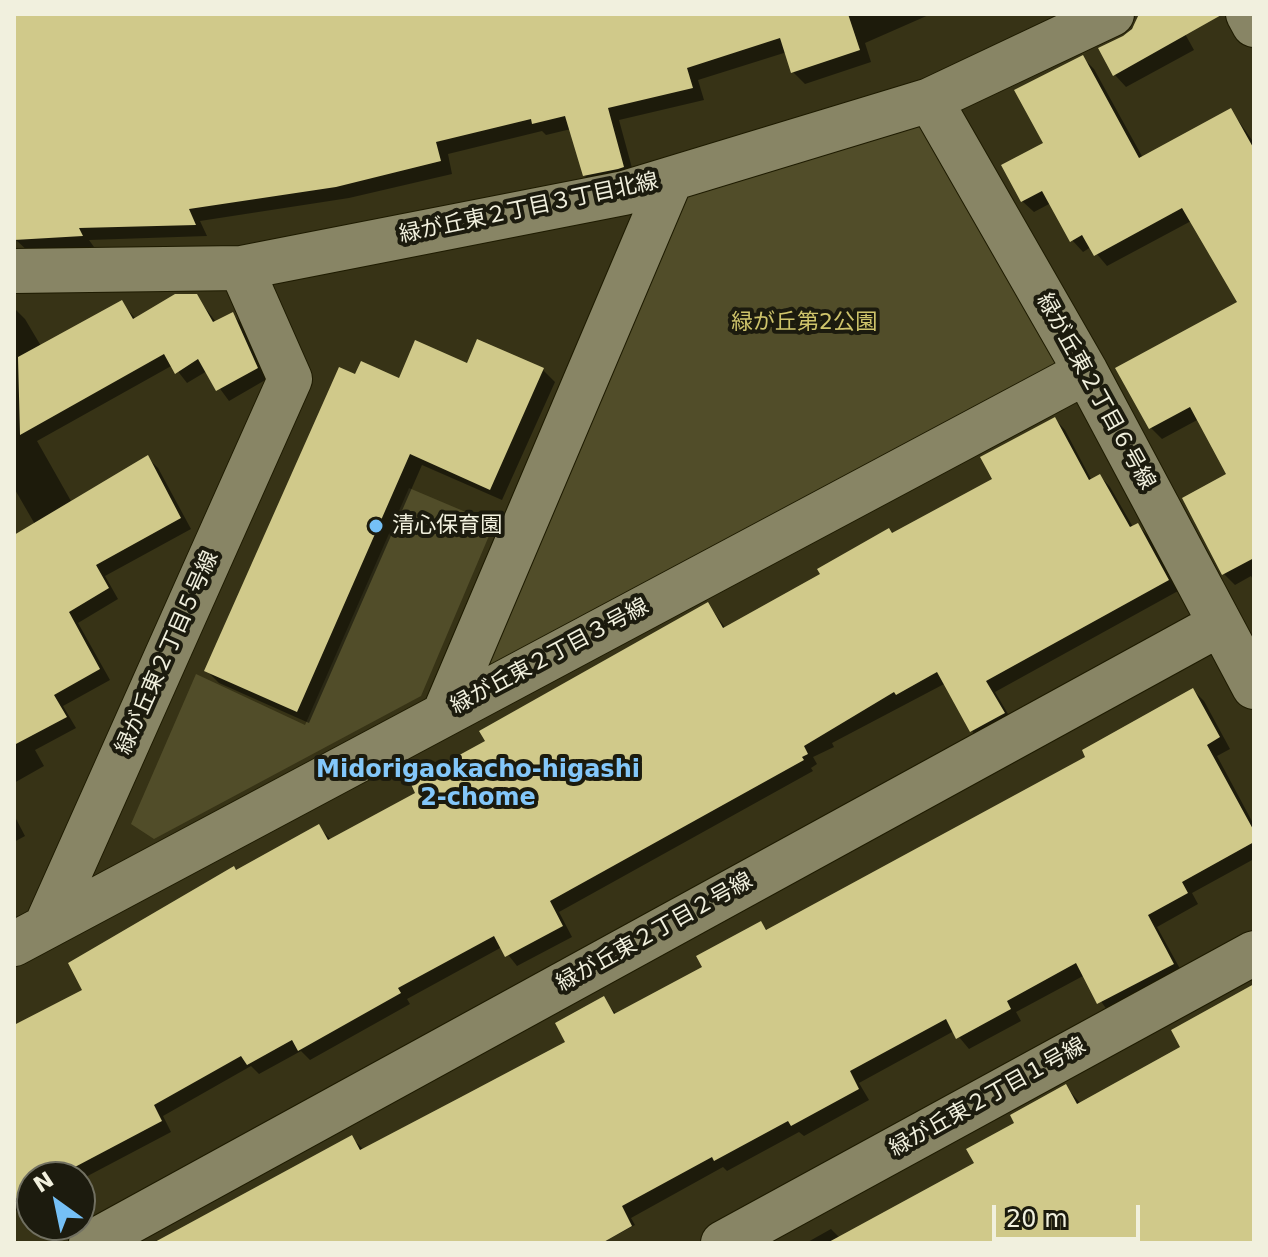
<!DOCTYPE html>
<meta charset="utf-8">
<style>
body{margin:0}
#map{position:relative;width:1268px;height:1257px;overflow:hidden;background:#373316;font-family:"DejaVu Sans",sans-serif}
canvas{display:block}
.frame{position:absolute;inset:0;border:16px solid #f1f0de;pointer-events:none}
.north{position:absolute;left:16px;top:1161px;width:80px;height:80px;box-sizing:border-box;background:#1c1b0e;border:2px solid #717061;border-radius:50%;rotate:327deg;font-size:22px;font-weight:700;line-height:32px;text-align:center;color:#f1f0de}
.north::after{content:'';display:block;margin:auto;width:28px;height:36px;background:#75c0f6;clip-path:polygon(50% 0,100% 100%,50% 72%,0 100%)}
.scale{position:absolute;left:992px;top:1205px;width:148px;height:36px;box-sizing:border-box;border:4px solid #f1f0de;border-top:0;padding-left:10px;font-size:24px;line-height:28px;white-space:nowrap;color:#f1f0de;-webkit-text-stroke:6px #1c1b0e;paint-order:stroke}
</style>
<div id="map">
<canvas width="1268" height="1257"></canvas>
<div class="frame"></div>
<div class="north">N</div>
<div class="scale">20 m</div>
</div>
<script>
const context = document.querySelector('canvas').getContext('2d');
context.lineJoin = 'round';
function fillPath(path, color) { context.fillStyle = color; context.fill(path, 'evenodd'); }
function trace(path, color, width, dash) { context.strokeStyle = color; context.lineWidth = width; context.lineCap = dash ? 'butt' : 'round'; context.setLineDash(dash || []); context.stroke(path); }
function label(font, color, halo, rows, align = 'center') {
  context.font = font + ' "DejaVu Sans","Noto Sans JP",sans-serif'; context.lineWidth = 8; context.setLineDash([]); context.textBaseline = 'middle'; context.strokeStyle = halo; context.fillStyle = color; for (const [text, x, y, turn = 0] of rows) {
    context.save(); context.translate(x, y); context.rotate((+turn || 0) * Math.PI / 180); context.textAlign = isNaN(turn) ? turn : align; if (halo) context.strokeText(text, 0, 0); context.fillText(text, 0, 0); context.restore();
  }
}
fillPath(new Path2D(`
 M930,100L1086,372L444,714L671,179Z
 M409,488L494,524L421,696L154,839L131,824L196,674L305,725Z`), '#514d29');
fillPath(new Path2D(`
 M14,14H931L865,43L871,62L805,84L793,72L787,52L698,80L704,100L619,120L635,179L597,187L584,175L571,129L546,135L542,131L448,154L452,174L349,198L200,221L207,236L89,240L94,247L29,252L16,240Z
 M1143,14H1174L1194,50L1126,87L1115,75L1100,49L1124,38Z
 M1083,58L1094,69L1143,158L1231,110L1254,143V582L1251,576L1235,585L1224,574L1229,475L1199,419L1162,439L1151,428L1239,303L1193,220L1107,266L1091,247L1083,252L1072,240L1051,203L1034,212L1022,201Z
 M196,296L216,322L233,315L243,325L267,379L229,401L207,371L187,383L173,365L37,441L71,501L147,457L158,468L191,529L105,576L118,599L78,623L110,680L63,706L76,728L35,750L44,766L14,783V583L55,559L14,488V308L25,319L41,346L121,303L136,319Z
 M478,341L543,370L555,382L502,500L422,465L309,723L219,683L207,671L356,376L400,380L468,365Z
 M1055,419L1065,430L1092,481L1100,476L1110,487L1133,527L1138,525L1148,536L1178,591L995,692L1014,724L982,742L972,731L946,683L832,743L834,747L813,757L817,764L811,768L813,771L559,912L572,937L517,966L502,947L407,999L410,1004L310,1060L301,1051L259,1074L251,1066L163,1116L171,1132L80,1180V1177H32V1206L19,1213L14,1208V1027L85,991L237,872L319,827L331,840L418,793L487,742L708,604L726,629L995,480Z
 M1193,690L1204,701L1230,749L1217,756L1254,825V859L1192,893L1198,904L1157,927L1184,976L1110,1014L1083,976L1016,1012L1021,1021L969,1049L954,1031L859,1083L869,1100L804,1136L799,1132L727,1171L723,1167L631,1218L635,1225L602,1243H155L352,1138L363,1149L568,1042L603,999L617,1015L704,968L760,923L768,931L1088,758Z
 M14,815L25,836L14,842Z
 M1254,986V1243H806L831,1229L840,1238L976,1164L1016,1124L1066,1087L1081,1104L1183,1047Z`), '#0007');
fillPath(new Path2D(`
 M14,14H848L860,50L791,73L780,38L687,68L693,88L608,108L624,167L618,169L583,176L565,116L532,124L531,119L436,142L441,161L336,187L189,209L196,225L79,228L83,236L14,240Z
 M1223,14L1113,76L1098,48L1123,36L1132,29L1139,14Z
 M1083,55L1139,158L1231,108L1254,149V558L1222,575L1182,498L1226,474L1190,407L1149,429L1115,368L1237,302L1182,208L1094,256L1082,235L1070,242L1042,191L1021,202L1001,165L1043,143L1014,90Z
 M175,294H197L213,322L233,312L258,368L216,391L198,359L175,374L164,354L20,435L18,357L122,300L133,319Z
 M477,339L544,368L490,490L410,454L297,712L204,671L339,367L355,374L361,361L399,378L415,340L467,363Z
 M1055,417L1089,480L1100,474L1130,527L1138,523L1169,580L986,681L1005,713L970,732L937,672L896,695L894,692L804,746L808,754L802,757L804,760L550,901L563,926L505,957L494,936L398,988L401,993L298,1051L292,1040L247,1065L241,1056L154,1105L162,1121L56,1177H32V1190L14,1200V1025L82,990L68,963L234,866L236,870L319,824L328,840L415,793L410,782L485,741L479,731L708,602L723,628L820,574L817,569L889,528L892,533L992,479L980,457Z
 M148,455L181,518L96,565L109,588L69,612L100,669L54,695L67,717L14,745V535Z
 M1193,688L1220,737L1207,745L1254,831V842L1182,882L1188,893L1148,915L1174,964L1097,1004L1076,963L1007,1001L1011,1009L956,1039L946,1019L850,1071L859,1089L791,1126L788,1121L714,1161L712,1157L622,1206L632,1226L602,1243H153L352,1135L360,1150L461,1097L565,1042L555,1023L604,996L614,1014L702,967L696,956L761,921L766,930L1085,757L1082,750Z
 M1254,984V1243H827L974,1163L966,1149L1014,1123L1010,1115L1066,1084L1077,1104L1180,1047L1171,1030Z`), '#d0c98a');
const minor = new Path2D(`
 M1248,14L1254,25
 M930,100L1086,372L1254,687
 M14,271L241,268L624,193L930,100L1112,14
 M444,714L671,179
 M46,926L290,379L241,268
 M14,944L1086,372
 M91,1243L1220,624
 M723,1243L1254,953`);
trace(minor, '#1e1b00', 46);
trace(minor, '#888565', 44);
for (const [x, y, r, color] of [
 [376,526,8,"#75c0f6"]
]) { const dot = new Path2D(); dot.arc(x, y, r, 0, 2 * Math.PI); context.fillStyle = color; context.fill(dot); trace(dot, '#1c1b0e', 3); }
label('22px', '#f1f0de', '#1c1b0e', [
 ["緑が丘東２丁目３丁目北線",529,209,-12],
 ["緑が丘東２丁目６号線",1095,392,61],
 ["緑が丘東２丁目５号線",168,653,-66],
 ["緑が丘東２丁目３号線",550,657,-28],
 ["緑が丘東２丁目２号線",655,933,-29],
 ["緑が丘東２丁目１号線",988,1098,-29]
]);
label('22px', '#cfc46b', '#1c1b0e', [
 ["緑が丘第2公園",804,323]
]);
label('22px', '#f1f0de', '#1c1b0e', [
 ["清心保育園",392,526]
], 'left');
label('bold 24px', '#83c7fa', '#1c1b0e', [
 ["Midorigaokacho-higashi",478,771],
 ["2-chome",478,799]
]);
</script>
